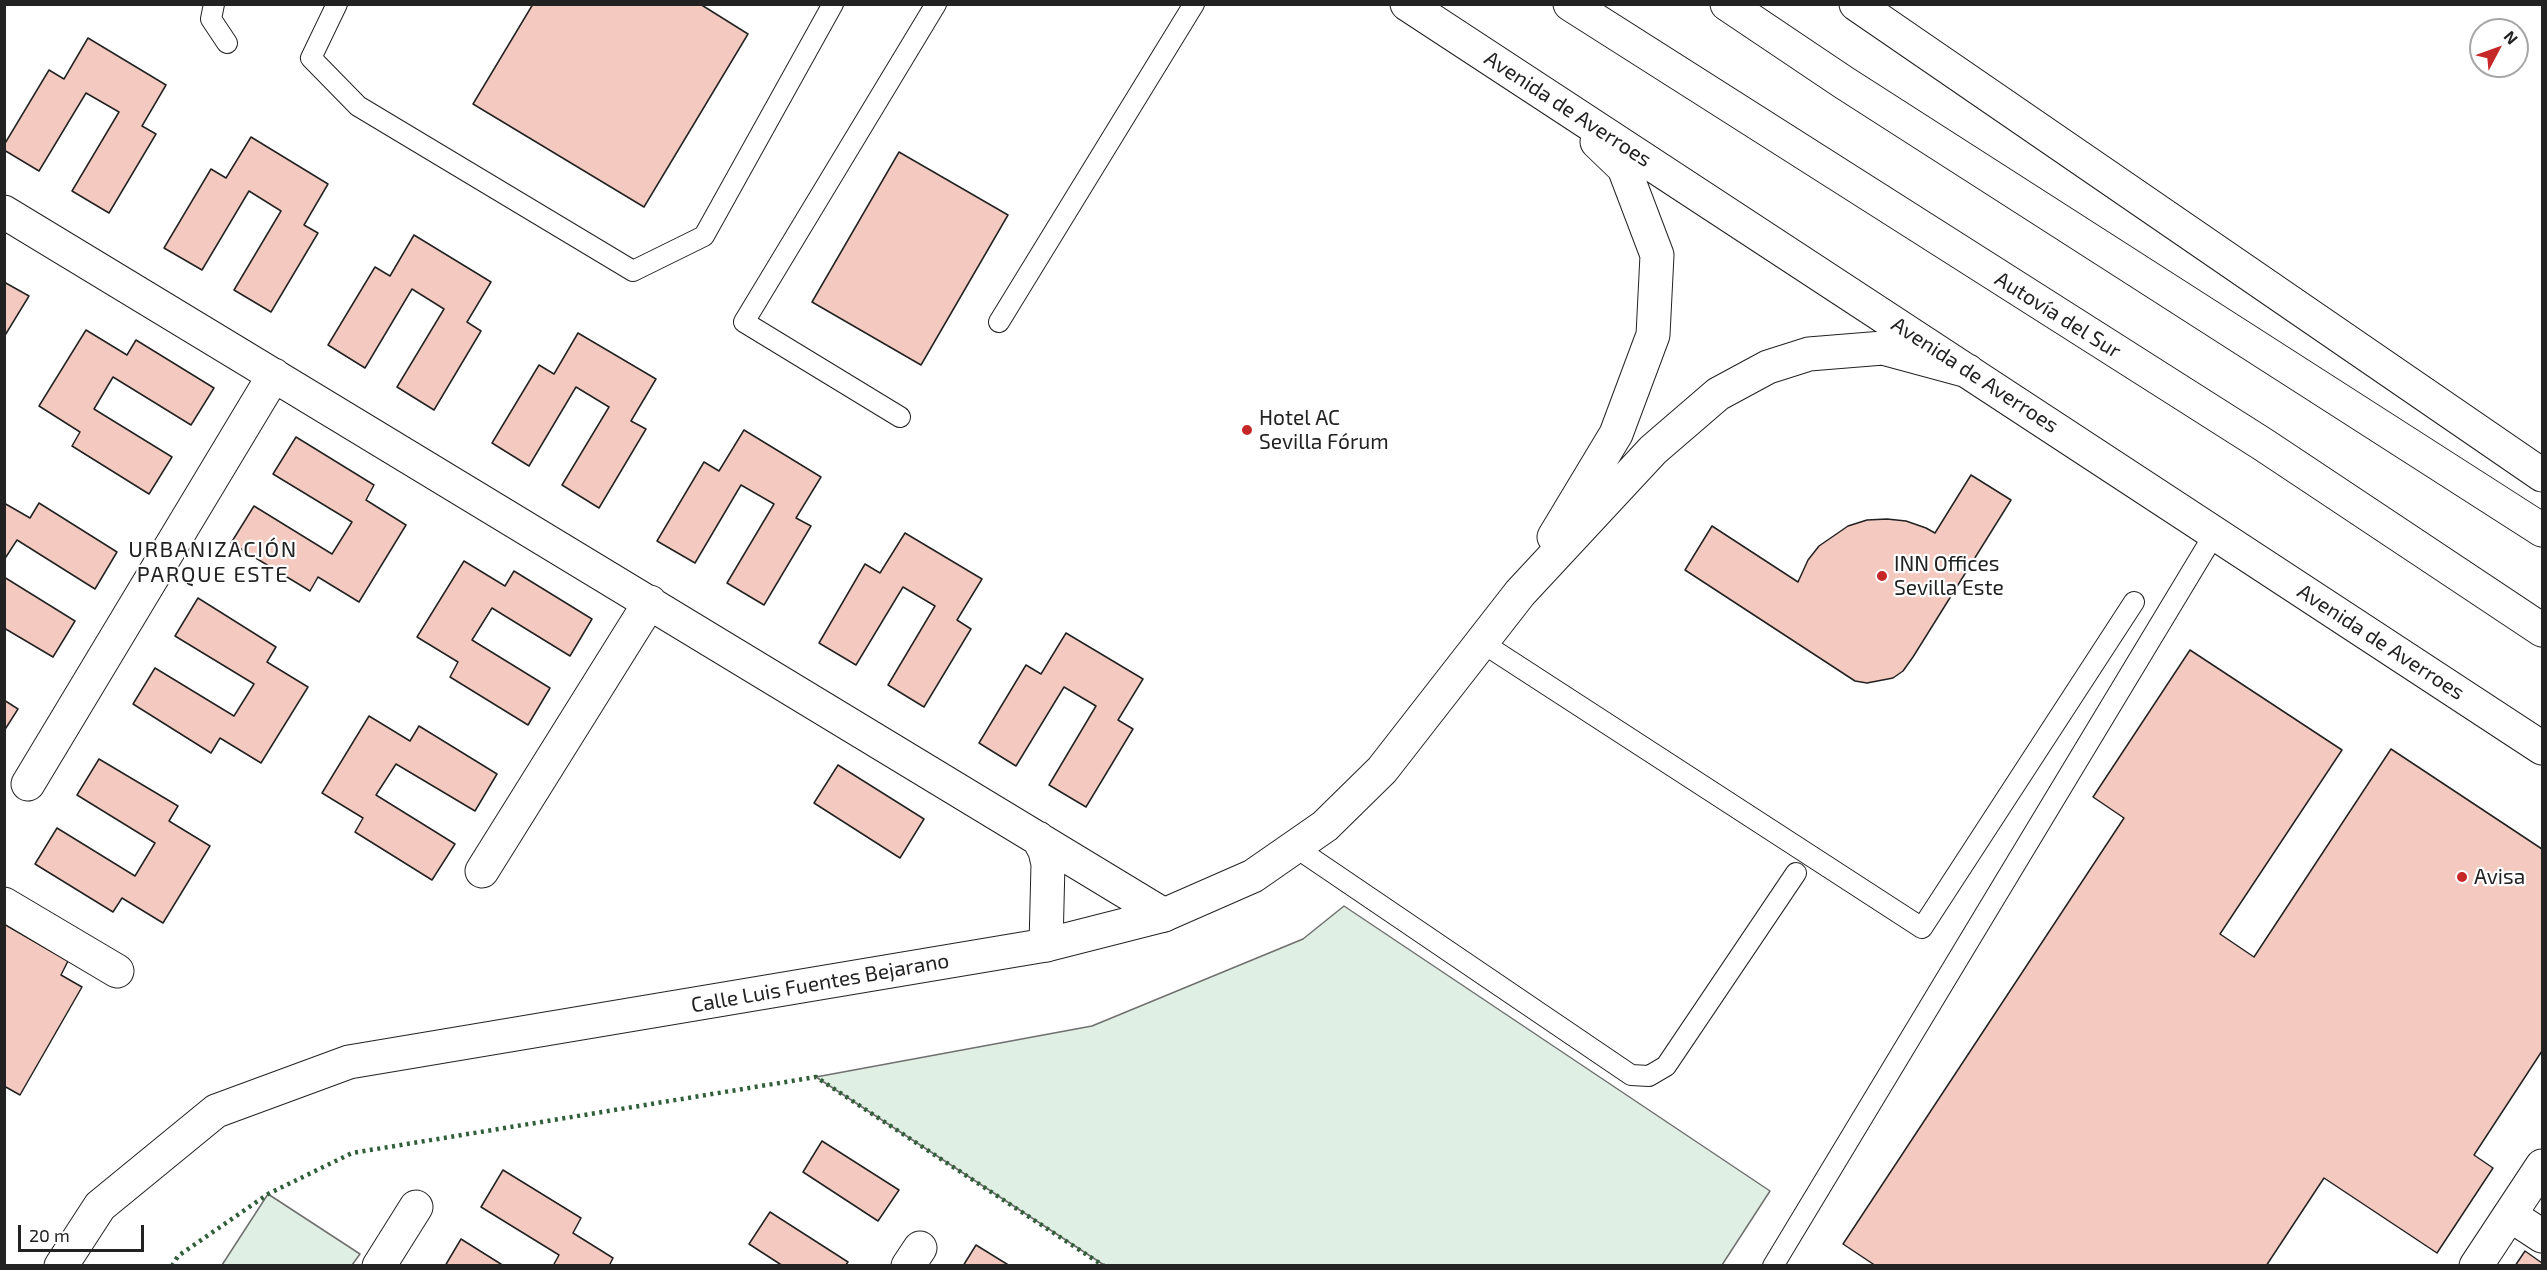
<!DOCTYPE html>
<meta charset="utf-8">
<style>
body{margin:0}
#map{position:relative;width:2547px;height:1270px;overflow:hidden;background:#fff;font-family:"Exo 2",sans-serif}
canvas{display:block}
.frame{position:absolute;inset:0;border:6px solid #222;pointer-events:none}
.north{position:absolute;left:2469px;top:18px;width:60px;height:60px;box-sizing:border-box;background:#fff;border:2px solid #a7a7a7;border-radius:50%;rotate:49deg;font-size:16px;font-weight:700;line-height:24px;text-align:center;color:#222}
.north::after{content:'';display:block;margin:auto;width:21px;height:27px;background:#c62828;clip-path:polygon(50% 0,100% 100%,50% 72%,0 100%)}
.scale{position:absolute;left:18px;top:1225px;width:126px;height:27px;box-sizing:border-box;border:3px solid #222;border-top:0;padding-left:8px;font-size:18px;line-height:21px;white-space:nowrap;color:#222;-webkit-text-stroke:4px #fff;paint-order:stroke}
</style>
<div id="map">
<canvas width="2547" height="1270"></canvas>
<div class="frame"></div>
<div class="north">N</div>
<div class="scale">20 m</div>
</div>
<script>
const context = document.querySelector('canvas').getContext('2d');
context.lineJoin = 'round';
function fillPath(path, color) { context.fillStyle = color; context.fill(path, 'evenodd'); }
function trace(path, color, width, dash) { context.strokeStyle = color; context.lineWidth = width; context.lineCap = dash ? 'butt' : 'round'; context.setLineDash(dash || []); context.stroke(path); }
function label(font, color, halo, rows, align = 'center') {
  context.font = font + ' "Exo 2",sans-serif'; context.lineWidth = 4.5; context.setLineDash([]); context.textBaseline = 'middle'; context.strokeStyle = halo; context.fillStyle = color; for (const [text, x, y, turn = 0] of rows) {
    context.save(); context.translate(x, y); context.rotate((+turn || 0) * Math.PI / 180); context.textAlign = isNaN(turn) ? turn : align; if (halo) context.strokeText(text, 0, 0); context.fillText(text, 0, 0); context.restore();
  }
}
const green = new Path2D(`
 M1344,906L1770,1191L1722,1265H1104L816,1077L1092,1026L1303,939Z
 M268,1194L360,1254L352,1265H222Z`);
fillPath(green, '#e0efe3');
trace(green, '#6f6f6f', 1.5);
const building = new Path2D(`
 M533,4H700L748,34L644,207L473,104Z
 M88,38L166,85L142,126L156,134L109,213L72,191L119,112L86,93L39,171L4,150V145L49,70L64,79Z
 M251,137L328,184L304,225L318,233L271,312L234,290L281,211L249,191L202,270L164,248L211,169L226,178Z
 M899,152L1008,215L921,365L812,302Z
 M414,235L491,282L467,322L481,331L434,410L397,387L444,309L412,289L365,368L328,345L375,267L390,276Z
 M4,282L29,296L4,337Z
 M86,330L127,355L136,340L214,388L191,425L113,377L94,409L172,457L149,494L72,446L80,432L39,406Z
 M578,333L656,379L631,421L646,429L599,508L562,485L609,407L576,387L529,466L492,443L539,365L554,374Z
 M744,430L821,477L796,518L811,526L764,605L727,583L774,504L741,485L695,563L657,541L704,462L719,471Z
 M296,437L374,485L366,500L406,525L359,602L318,577L310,591L231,543L254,506L332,554L352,522L273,474Z
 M1971,475L2011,500L1913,657L1903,671L1893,678L1867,683L1855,681L1685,570L1712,526L1798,582L1808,560L1819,546L1848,526L1867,520L1887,519L1906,521L1926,528L1935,533Z
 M4,503L30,518L39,503L117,552L95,589L17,540L4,560Z
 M905,533L982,579L957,620L971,629L924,707L888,685L935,606L903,587L856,665L819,643L865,564L880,573Z
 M464,561L505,586L514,571L592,619L570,656L492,608L472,640L550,688L528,725L450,677L458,662L417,637Z
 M4,577L75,621L53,657L4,628Z
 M198,598L276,647L267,662L308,687L261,763L220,738L211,753L133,704L155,668L234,716L254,684L175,636Z
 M1066,633L1143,679L1118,720L1133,729L1086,807L1049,785L1096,706L1064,687L1016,766L979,743L1026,665L1041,674Z
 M2190,650L2342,750L2220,934L2254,957L2391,749L2542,849V1051L2474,1155L2493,1168L2437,1253L2324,1178L2266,1266H1876L1843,1244L2124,818L2093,797Z
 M4,700L18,709L4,731Z
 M369,716L410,741L419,726L497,774L475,811L396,764L376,795L455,844L432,880L355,832L363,818L322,793Z
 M99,759L178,806L169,821L210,846L163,923L122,898L113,912L35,864L57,828L135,876L155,843L77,795Z
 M838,765L924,819L900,858L814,803Z
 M4,924L68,961L61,975L82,987L20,1095L4,1086Z
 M822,1141L899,1190L878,1221L803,1172Z
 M503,1170L581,1218L573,1233L613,1258L609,1266H553L559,1255L481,1207Z
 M770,1212L848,1262L845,1266H783L749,1244Z
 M461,1239L504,1266H445Z
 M976,1245L1010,1266H963Z
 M2525,1251L2542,1263V1266H2515Z`);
fillPath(building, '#f3c9c0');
trace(building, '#222', 1.5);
const lane = new Path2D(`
 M214,4L211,19L227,43
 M337,4L311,58L358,106L633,271L704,236L833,4
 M999,322L1194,4
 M900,417L744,322L936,4
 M1481,642L1922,928L2134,602
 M1295,847L1631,1075L1649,1076L1666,1066L1796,873
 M1773,1266L2215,533`);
const street = new Path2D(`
 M4,212L1164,915
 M28,784L274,375
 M1038,838L1045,851L1048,864L1046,945
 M482,871L650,602
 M4,904L117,971
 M2510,1215L2542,1236
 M379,1266L416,1207
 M908,1266L920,1248
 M2476,1266L2542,1166`);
const secondary = new Path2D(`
 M1407,4L2542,748
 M1554,537L1616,434L1653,335L1657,255L1624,168L1597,142
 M61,1266L100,1206L216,1111L349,1062L1046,945L1164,915L1253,876L1325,826L1382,770L1520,593L1653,450L1718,394L1768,367L1809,354L1883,348L1968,371`);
const highway = new Path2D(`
 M1570,4L2264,445L2542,630
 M1727,4L1843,82L2542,530
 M1856,4L2542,475`);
trace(lane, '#222', 22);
trace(street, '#222', 35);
trace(secondary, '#222', 35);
trace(highway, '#222', 35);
trace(lane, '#fff', 20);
trace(street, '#fff', 33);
trace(secondary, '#fff', 33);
trace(highway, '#fff', 33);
trace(new Path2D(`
 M172,1266L178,1256L268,1194L352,1153L816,1077L1104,1266`), '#2f5e38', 4.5, [3, 4.5]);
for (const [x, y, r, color] of [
 [1247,430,6,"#c62828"],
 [1882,576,6,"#c62828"],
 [2462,877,6,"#c62828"]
]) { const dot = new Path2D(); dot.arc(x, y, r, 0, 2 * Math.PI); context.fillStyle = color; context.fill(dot); trace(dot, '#fff', 2); }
label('21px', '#222', '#fff', [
 ["Avenida de Averroes",1568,109,33],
 ["Autovía del Sur",2058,315,32],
 ["Avenida de Averroes",1975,375,33],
 ["Avenida de Averroes",2381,642,33],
 ["Calle Luis Fuentes Bejarano",820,983,-10]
]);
label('21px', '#222', '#fff', [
 ["Hotel AC",1259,418],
 ["Sevilla Fórum",1259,442],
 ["INN Offices",1894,564],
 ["Sevilla Este",1894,588],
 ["Avisa",2474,877]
], 'left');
context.letterSpacing = '1.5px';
label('22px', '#222', '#fff', [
 ["URBANIZACIÓN",213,550],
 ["PARQUE ESTE",213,575]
]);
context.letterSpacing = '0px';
</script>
